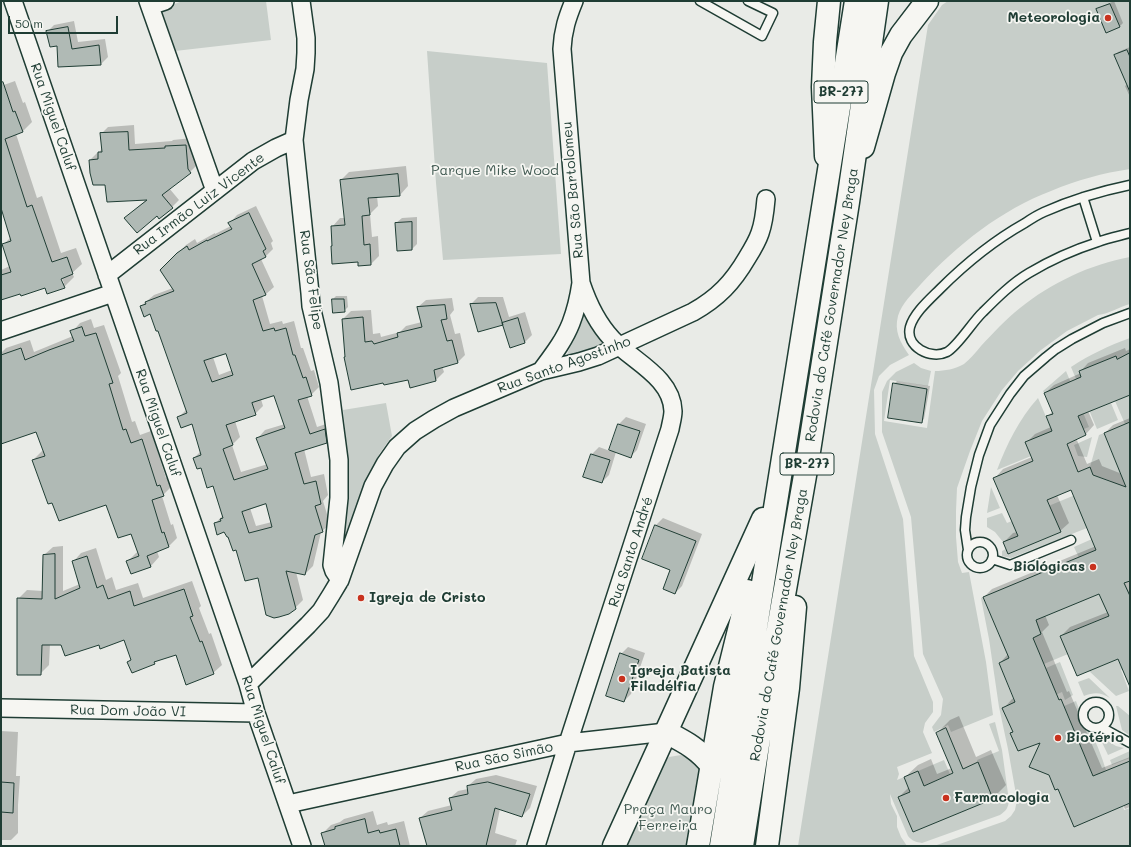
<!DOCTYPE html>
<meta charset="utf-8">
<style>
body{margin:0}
#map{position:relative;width:1131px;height:847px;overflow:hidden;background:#e9ebe7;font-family:Mali,sans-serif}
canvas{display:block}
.frame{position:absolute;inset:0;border:2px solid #1f3d34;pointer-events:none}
.scale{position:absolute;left:8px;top:16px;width:110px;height:18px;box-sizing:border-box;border:2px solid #1f3d34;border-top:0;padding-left:5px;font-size:12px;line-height:14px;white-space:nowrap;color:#1f3d34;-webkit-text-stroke:3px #f6f6f2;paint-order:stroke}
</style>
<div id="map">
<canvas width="1131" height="847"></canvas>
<div class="frame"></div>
<div class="scale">50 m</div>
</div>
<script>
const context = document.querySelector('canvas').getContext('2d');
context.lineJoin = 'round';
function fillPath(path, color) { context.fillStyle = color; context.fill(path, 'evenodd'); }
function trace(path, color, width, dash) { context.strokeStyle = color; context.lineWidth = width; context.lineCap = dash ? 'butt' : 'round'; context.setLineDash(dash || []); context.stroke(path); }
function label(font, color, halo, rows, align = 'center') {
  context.font = font + ' Mali,sans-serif'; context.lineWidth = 3.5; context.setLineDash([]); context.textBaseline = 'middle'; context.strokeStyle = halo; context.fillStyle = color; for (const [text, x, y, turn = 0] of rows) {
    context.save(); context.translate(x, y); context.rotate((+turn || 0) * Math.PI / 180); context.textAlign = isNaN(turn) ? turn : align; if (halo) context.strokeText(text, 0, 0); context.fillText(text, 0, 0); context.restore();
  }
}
fillPath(new Path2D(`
 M182,1H266L271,40L175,51L160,10Z
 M948,1H1130V169C1103,173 1077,180 1051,191C1001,210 957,245 921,284C913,293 902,303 898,316C894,331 900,342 909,355L890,365L879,376L874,390L875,434L903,519L914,656L933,702V712L925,723L923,732L932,753L897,767L899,774L897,780L904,777L910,792L898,797L913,832L993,799L977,760L999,751L989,724L995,722L1002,750L1009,801C1008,808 1006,811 1000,815L922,843C916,842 912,841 908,836L890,794L891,804L897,816V827L901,837L907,846H798L928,25L942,5Z
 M427,51L547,63L561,254L443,260L436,183Z
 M1130,257V304C1119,307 1109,314 1098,315L1067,331L1041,350L1018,371L1002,390L982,421L970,451L957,488L956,511V537L958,562L962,573L969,572L986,662L993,715L951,732L948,725L934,732L932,727L941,715L943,699L923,654L911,517L882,432V392L887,381L896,372L914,363L921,368L931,371L928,386L890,380L884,421L927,428L935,371C945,371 955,369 964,364C970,359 976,352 981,346C993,333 1006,319 1020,308C1051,283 1091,264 1130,257Z
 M584,310L609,344L565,360Z
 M1130,338V390L1116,356L1079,372L1094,409L1111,403L1118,420L1097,429L1071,367C1091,354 1108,346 1130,338Z
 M1066,371L1089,427L1084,429L1065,384L1044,393L1043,391Z
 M1130,395V422L1125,424L1115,401Z
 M1038,398L1058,445L997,470C1007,444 1019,419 1038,398Z
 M386,403L392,436L380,453L369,475L339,566C342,546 345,525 347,505C349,473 347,442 343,410Z
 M1104,433L1130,496L1127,520L1111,481L1093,475L1090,467L1099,435Z
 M1092,437L1087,457L1078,456L1074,445Z
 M1097,486L1087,528L1011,558L1002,556V551L1006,549L1008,554L1061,532L1018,536L1003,542L995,532L987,527V518L1002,513L1007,523Z
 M991,487L1000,508L987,513Z
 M1130,537L1079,558L1074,547L1092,539Z
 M1125,583L1130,594V607L1060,636L1068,654L1044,664L1036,647L999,663L1014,701L1052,685L1046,668L1060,662L1073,695L1065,700L1062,692L1051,697L1050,763L1047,771L1051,781L1080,780L1084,789L1062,799L1074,826L1123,806L1124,810L1130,808V846H934L1005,821L1011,816L1015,810L1017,800L1008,749L999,707L989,639L981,598L983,597L999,635Z
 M1130,654V666L1121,670L1129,691L1116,696L1089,671Z
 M1089,678L1110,698C1101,692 1094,692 1084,696L1078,682Z
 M1076,701L1079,709C1077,713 1077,716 1079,721C1082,729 1088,729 1091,734C1098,745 1102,758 1106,770L1104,771L1106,777L1095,781L1064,706Z
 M1116,706H1118L1130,716V728L1129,735L1122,730Z
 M1099,736L1116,746L1124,748L1108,755Z
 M1130,751V758L1112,765L1110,760Z
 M681,755L693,758L700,767L702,780L691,846H627L662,764L669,757Z
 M944,760L950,774L924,786L918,771Z`), '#c7cec9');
fillPath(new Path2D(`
 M1114,1L1123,23L1120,26L1106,31L1097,10L1101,7Z
 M74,21L78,42L105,39L108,57L101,64L58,45L47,32L54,25Z
 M1130,47V97L1125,86L1128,84L1115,56L1118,52Z
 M15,81L23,103L25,102L32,122L22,132L16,134L37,198L42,196L61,253L76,248L82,264L72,273L74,277L64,287H45L21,293L1,299V270L10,266L3,245L11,237L3,210L1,211V86ZM60,274L64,283H61Z
 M134,125L135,144L172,141L173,140L192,138L195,162L197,165L190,172L169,188L179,200L172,207L157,215L126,218L148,198L106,184L90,160L97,153H99L102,148L101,134L108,127Z
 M406,166L408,186L400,195L377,196L378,206L370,214L372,237L378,236L379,256L371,264L359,261L333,245L332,227L340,218H346L341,180L349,172Z
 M256,206L273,241L271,243L273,249L265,257L261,259L274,287L266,294L262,296L270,324L282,321L283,324L294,321L301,348H303L311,371L314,370L319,387L311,395L307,396L317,427L332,422L334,434L326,442L304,449L311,477L324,474L328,495L323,501L330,524L321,532L313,566L305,574L296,572L303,600L292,611L259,577L236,549L225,531L215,524L223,515L214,485L201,466L194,458L201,451L192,422L179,417L187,409L159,329L151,313L141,306L154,295L173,288L162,270L186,245L195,239L197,243L215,233V234L231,226L230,223L237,215ZM226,352L232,370L219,375L213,357ZM275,395L285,424L265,430L258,438L268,464L241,472L232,445L240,437L235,421L255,414L263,406L261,399ZM266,503L272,522L256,526L250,508Z
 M417,217V244L412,249L396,223L402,218Z
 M336,296H347L348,307L344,311L333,299Z
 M478,297H503L509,317L525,312L532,335L525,342L503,323L502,324L471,304Z
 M452,298L454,310L450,315L455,334L460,333L465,355L458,362L442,366L444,372L436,380L409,379L346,356L343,319L351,311L371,310L373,334L380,333L381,337L400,332L406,326L422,322L418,307L426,300Z
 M91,319L94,328L104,325L121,373L118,376L132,422L135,421L140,435L151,431L166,478L169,477L172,486L162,496L171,525L173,524L177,538L168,547L157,551L159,557L151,566L127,562L136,553L139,552L132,532L107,504L53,502L33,460L42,451L44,450L37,431L1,443V353L6,348L30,340L34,352L73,336L72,332L80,323Z
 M1125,348L1126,351L1130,349V394L1088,411L1094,425L1086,434L1076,438L1087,464L1099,459L1102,466L1122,474L1105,433L1113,425L1130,418V685L1119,657L1061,636L1070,627L1108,612L1099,592L1045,615L1049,625L1042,632L1067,692L1069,691L1102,768L1130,757V807L1125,809L1123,805L1042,741L1011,733L1014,731L1004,708L1012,699L1014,698L1000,663L1008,654L984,597L992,589L1096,546L1072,489L1057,495L1069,523L1060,531L1004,542L1013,533L1017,532L995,478L1003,469L1032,457L1026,443L1035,434L1051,427L1047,417L1053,411L1045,393L1054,385L1081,373L1080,372L1088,363Z
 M897,381L930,386L924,419L921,422L894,384Z
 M626,417L646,424L637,450L630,457L616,452L609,475L602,482L585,476L592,454L599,447L610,451L619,424Z
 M663,518L702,534L682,586L675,593L672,569L643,558L656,525Z
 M63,546V591L80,584L73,562L81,553L96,548L106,580L112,577L116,590L138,583L143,598L192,581L201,606L199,608L209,634L211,633L222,665L213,673L176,654L158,660L154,663L129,662L132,659L125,638L99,643L50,644L49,665L40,674L18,599L27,590L43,591L44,555L53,547Z
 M628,647L645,653L631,694L624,701L621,654Z
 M959,716L976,757L991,750L1006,785L993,798L914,831L899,797L909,787L905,777L918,765L931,759L937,774L952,768L937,733L950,720Z
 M1,731L18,732L16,776H20L18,805V833L11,840H1Z
 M496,775L537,786L530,808L522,816L500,809L495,833L517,840L515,846H428L420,818L428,811L452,805L450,798L458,791L468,789V786L476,779Z
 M373,811L377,825L387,822L388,825L404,821L410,846H326L322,834L331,825L340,822L344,819Z`), '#0003');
const building = new Path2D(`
 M1110,4L1120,27L1106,33L1096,9Z
 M68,27L72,49L99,45L101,65L58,67L57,46L50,47L46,31Z
 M1127,50L1130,57V92L1114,55Z
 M3,82L13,112L15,111L23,132L5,139L27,207L32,205L52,262L67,257L73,274L61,279L65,288L47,294L45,288L21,296L20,294L1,300V275L11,272L2,244L11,241L1,208V83Z
 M128,132L129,150L165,148V146L186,145L188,169L191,173L162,195L173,208L159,219L157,216L137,233L124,218L147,200L107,202L105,185H93L90,173L89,160L98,159V152H102L100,133Z
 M398,174L400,196L368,198L370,215L362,216L364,245L370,244L371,265L358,266V262L332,264L331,246H332L331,226L345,225L340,180Z
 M249,213L266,249L263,251L266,257L252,264L266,295L253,300L263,331L274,328L275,331L286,328L293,355H295L303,378L306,377L312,396L298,400L310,434L325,429L327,443L295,453L304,484L316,481L321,504L315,506L323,532L315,535L305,575L286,571L296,609L289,614L279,617L274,618L266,615L258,578L245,581L236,550L233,551L228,537H227L224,532L217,535L214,523L221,521L220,519L223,518L213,486L207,488L201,468L197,469L193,458L201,455L192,424L181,428L177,417L187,413L158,331H156L150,314L144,317L140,306L146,304L145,302L174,291L160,270L177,253L187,246L189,250L207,240V241L232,229L228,223ZM226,354L233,375L212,382L204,361ZM274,396L285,428L256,438L268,469L234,480L223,449L233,445L226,425L256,415L252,403ZM266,504L272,527L249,533L242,512Z
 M412,222V250L397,251L395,223Z
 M332,299H344L345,312L333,313Z
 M496,303L503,325L478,332L470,304Z
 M445,305L447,319L441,320L447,341L452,340L458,363L434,370L436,381L410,388L408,380L384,385L383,383L351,390L344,357H345L342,319L363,317L365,342L372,341L374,344L398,337L397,333L422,327L417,307Z
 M518,318L525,343L510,348L502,323Z
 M82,327L85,336L96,333L113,383L109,384L123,430L126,429L131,443L142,439L157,486L160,485L164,496L152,500L162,533L164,532L169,547L147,556L151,567L131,574L126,561L139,556L131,534L118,538L106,505L59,521L52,503L48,504L32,460L45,456L36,432L1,444V355L21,348L25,360L49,350L74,341L70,331Z
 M1130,353V395L1078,416L1086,435L1067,444L1078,472L1090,467L1093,475L1126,487L1104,433L1130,422V581L1124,583L1130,596V687L1118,659L1077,676L1060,636L1109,616L1099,594L1036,620L1041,634L1033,638L1059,700L1061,699L1093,776L1130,761V803L1074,827L1058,789L1055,790L1049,775L1029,767L1040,743L1018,751L1010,733L1013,732L1002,708L1015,702L999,663L1009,658L983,597L1096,550L1071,490L1047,500L1061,532L1008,554L1003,542L1018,536L993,478L1033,461L1025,442L1052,431L1046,416L1053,414L1044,393L1081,377L1079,371L1116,356L1117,359Z
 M893,383L927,389L922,423L888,418Z
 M618,424L640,431L631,458L609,450Z
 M591,454L610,460L602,483L583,477Z
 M655,525L696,541L675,594L663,589L670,570L642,559Z
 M55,554V599L80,588L72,561L87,556L97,588L103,585L108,599L130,591L134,606L184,589L193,616L190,617L200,642L202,641L214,674L186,685L176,655L154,662L155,664L132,673L127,662L131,660L124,640L100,649L99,645L65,656L61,645H42L41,675H17V598L42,599L43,555Z
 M620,653L639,660L624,702L606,696Z
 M946,728L963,769L978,762L993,799L913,832L898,797L910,792L904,777L918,771L924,786L953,773L936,733Z
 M1,782L14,783L13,813L1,812Z
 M488,782L530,794L522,817L495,808L486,846H427L419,818L452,810L449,798L468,794L467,786Z
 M365,819L368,833L379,830L380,833L396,829L400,846H325L321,833L335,829V827Z`);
fillPath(building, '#b0bab5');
trace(building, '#1f3d34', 1);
const lane = new Path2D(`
 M700,1L762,36L773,13L748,1
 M1130,185C1101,191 1071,200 1044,212C1037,215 1031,219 1025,223C993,241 965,264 940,289C929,300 914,313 910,327C905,347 931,360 947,352C958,346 973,321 983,312C997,298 1012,283 1029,273C1049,261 1076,249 1098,242C1108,238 1119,236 1130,233
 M1083,197L1097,242
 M967 555a13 13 0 1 1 26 0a13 13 0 1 1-26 0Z
 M968,550L965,530L966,517L971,487L979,455L990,425L1010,394L1024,376L1046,357L1056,349L1072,339L1103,323L1130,313
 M992,559L1010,565L1071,540
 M1083 715a13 13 0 1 1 26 0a13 13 0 1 1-26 0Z
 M1101,727L1130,743`);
const street = new Path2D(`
 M13,1L248,684L256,713L302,846
 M148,1L215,191
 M301,1L306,38V53L305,69L299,100L294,140L310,293L311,306L329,383L339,460V498L332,565L334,571L340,580
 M150,6L165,1
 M107,275L253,161L276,148L294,140
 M1,331L113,293
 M541,371C552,356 564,341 571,323C576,310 579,297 581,283L562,49C563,30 567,18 574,1
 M248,684L308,625L321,611L331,595L340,580L373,486L385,464L397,447L415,431L434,419L454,408L541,371L579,362L598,356L693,312C718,298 733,282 747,258C752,250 757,242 760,233C764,222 765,211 766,199
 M1,708L256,713
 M288,804L568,743L666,732
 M536,846L568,743L670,429C671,423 673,417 673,411C672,377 632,361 612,339C597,323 588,304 581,283`);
const secondary = new Path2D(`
 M863,147L884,73L891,53L901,35L927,1
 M826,156L823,87L825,42L829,1
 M666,732C685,742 699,749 712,766
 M614,846L666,732L763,519`);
const highway = new Path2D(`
 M698,846L725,687L742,618L747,591
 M721,846L856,1
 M742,846L761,726L807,464L848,202L877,1
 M767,846L788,688L795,607`);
trace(lane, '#1f3d34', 11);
trace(street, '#1f3d34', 20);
trace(secondary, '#1f3d34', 25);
trace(highway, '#1f3d34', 25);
trace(lane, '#f6f6f2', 8);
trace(street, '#f6f6f2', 17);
trace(secondary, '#f6f6f2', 22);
trace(highway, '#f6f6f2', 22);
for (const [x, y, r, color] of [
 [1108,18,4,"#c8321e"],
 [1093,567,4,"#c8321e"],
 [361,598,4,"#c8321e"],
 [622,679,4,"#c8321e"],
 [1058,738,4,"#c8321e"],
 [946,798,4,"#c8321e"]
]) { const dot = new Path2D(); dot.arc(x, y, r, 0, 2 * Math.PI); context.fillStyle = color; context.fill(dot); trace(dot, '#f6f6f2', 1.5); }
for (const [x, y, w] of [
 [841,92,54],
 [807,464,54]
]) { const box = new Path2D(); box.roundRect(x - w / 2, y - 11, w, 22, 3); context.fillStyle = '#f6f6f2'; context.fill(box); trace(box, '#1f3d34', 1); }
label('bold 13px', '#1f3d34', null, [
 ["BR-277",841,92],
 ["BR-277",807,464]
]);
label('bold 14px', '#1f3d34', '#f6f6f2', [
 ["Meteorologia",1100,18,"right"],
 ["Biológicas",1085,567,"right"],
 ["Igreja de Cristo",369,598],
 ["Igreja Batista",630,671],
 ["Filadélfia",630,687],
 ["Biotério",1066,738],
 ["Farmacologia",954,798]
], 'left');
label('14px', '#1f3d34', '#f6f6f2', [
 ["Rua Miguel Caluf",53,117,71],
 ["Rua São Bartolomeu",573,190,-95],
 ["Rua Irmão Luiz Vicente",199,204,-37],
 ["Rua São Felipe",311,280,82],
 ["Rodovia do Café Governador Ney Braga",832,305,-81],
 ["Rua Santo Agostinho",564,365,-20],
 ["Rua Miguel Caluf",158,423,71],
 ["Rua Santo André",631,552,-72],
 ["Rodovia do Café Governador Ney Braga",779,625,-80],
 ["Rua Dom João VI",128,711,1],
 ["Rua Miguel Caluf",263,730,72],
 ["Rua São Simão",504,757,-12]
]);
label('14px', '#415a52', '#f6f6f2', [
 ["Parque Mike Wood",495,171],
 ["Praça Mauro",668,810],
 ["Ferreira",668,826]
]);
</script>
